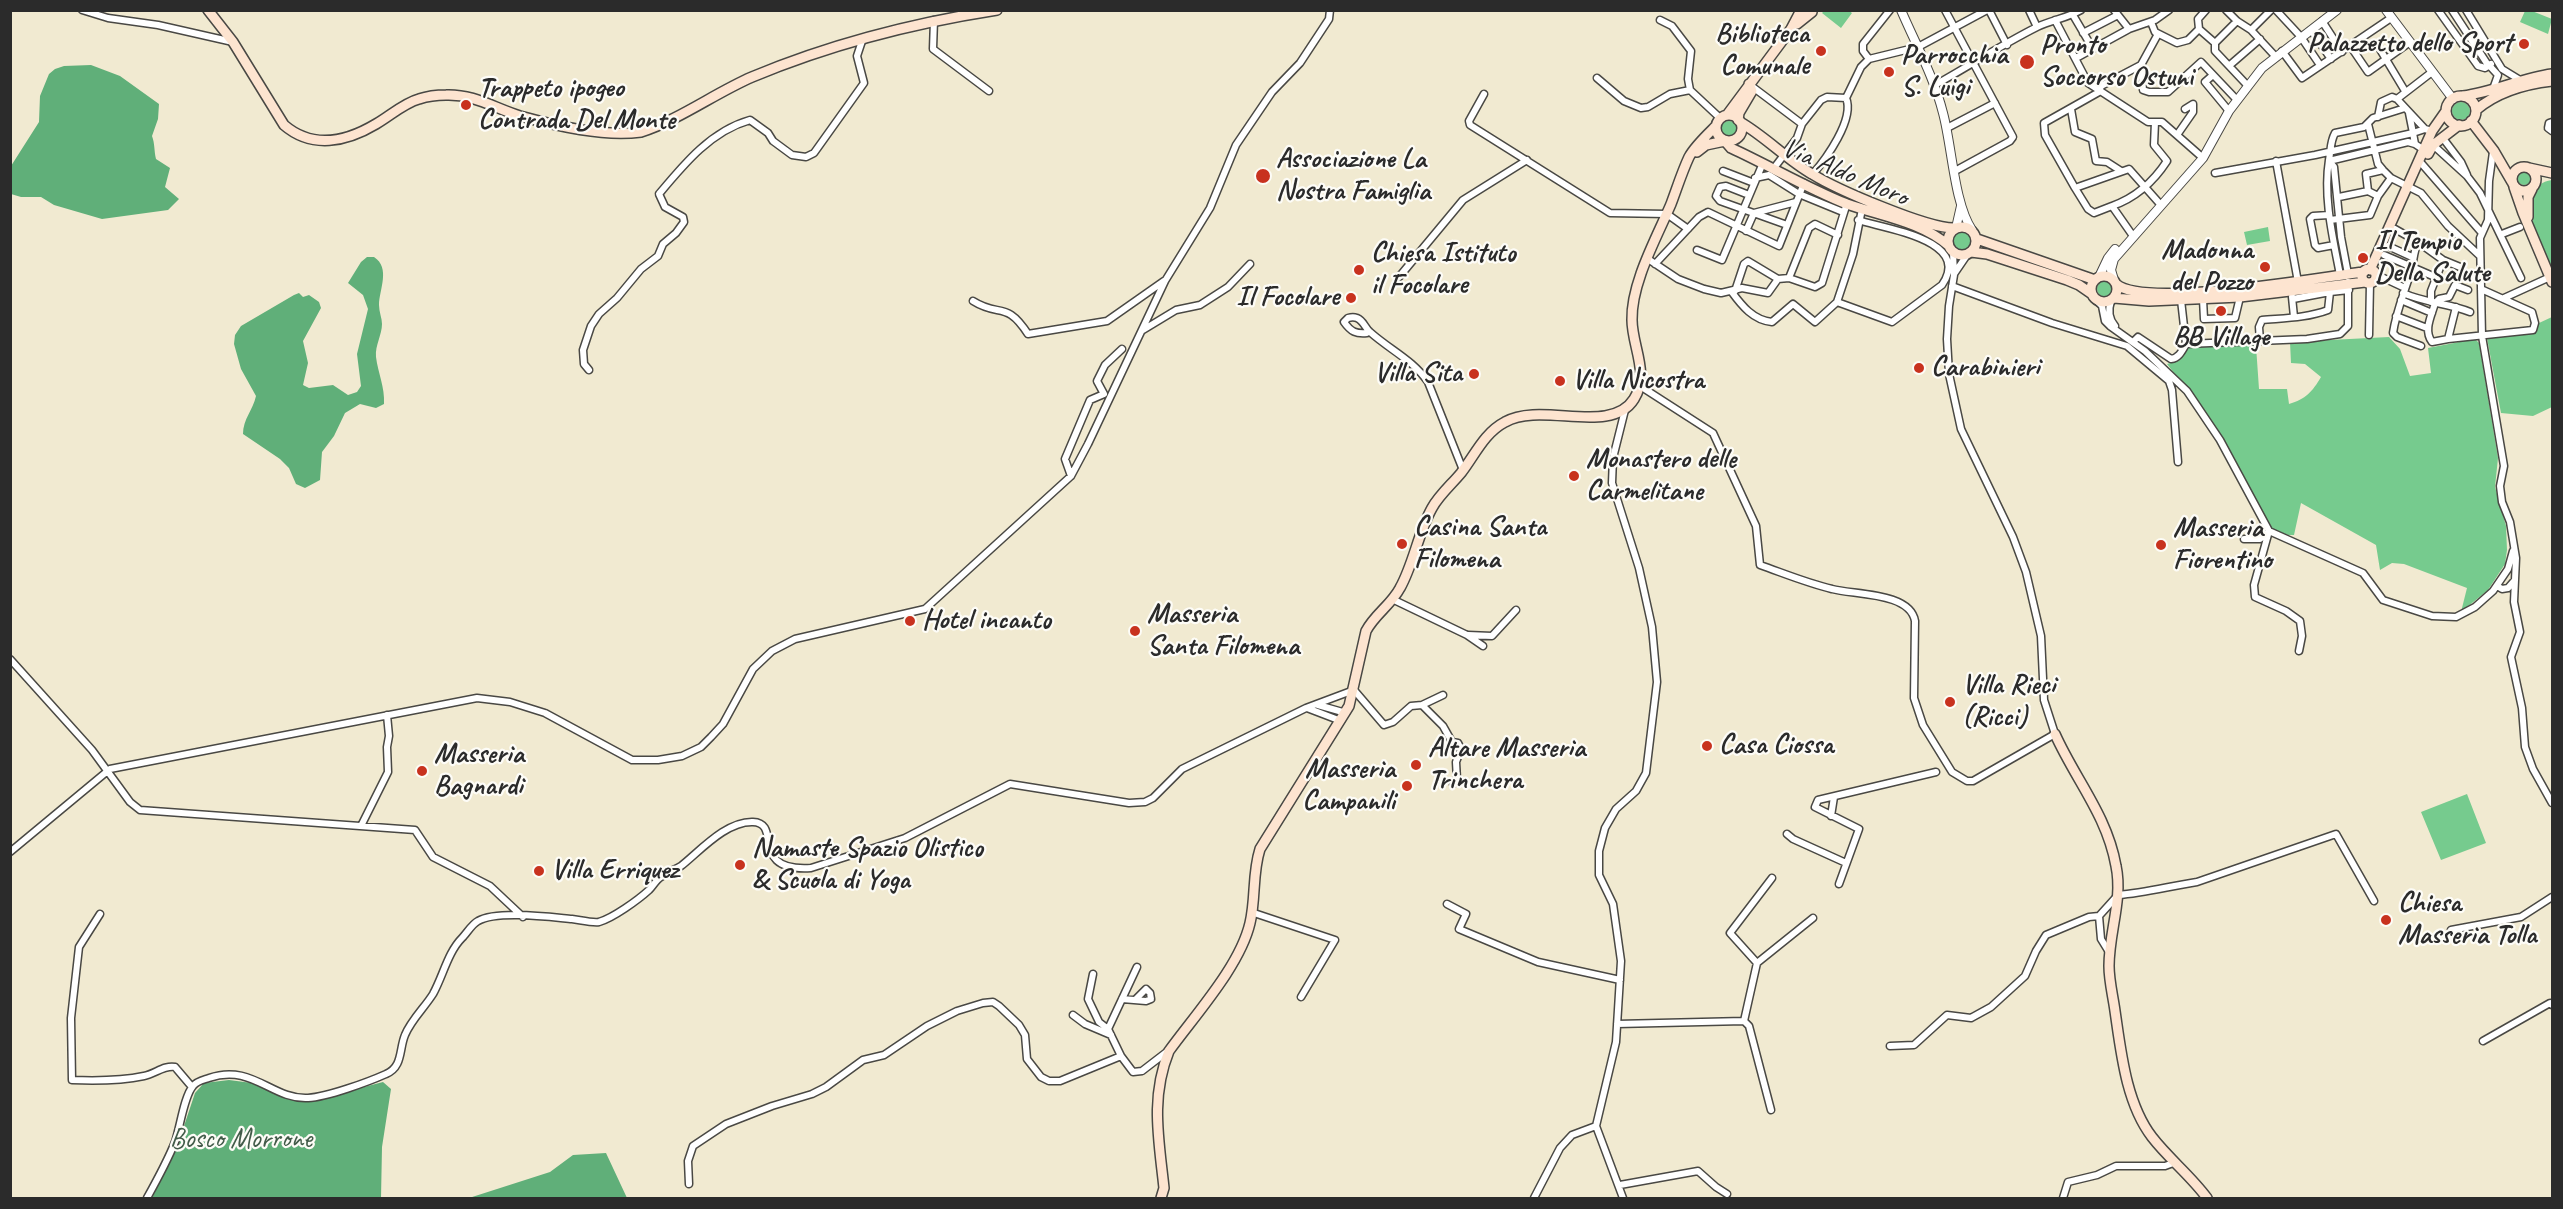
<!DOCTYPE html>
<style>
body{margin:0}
#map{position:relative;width:2563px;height:1209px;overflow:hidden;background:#f1ead1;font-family:Caveat,sans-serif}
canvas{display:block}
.frame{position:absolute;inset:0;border:12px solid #2b2b2b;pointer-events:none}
</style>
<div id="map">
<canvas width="2563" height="1209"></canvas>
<div class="frame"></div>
</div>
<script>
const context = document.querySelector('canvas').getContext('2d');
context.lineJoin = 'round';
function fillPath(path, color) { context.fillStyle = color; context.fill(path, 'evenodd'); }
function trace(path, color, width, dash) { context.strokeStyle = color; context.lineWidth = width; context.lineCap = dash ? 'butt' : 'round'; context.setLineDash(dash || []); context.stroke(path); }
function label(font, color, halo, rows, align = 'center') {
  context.font = font + ' Caveat,sans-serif'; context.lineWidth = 4.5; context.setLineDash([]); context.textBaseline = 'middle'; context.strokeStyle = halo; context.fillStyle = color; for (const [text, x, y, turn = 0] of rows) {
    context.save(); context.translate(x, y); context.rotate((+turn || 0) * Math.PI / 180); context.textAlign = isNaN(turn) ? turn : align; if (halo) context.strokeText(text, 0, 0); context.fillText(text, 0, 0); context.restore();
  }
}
fillPath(new Path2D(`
 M1848,10L1852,13L1841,28L1822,13L1824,11Z
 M2525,11H2532L2552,19L2548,34L2520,22Z
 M2452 111a9 9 0 1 1 18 0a9 9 0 1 1-18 0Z
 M1721 129a8 8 0 1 1 16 0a8 8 0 1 1-16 0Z
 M2517 178a7 7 0 1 1 14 0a7 7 0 1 1-14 0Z
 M2552,180V274C2543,251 2510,186 2552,180Z
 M2268,227L2270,241L2247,245L2244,232Z
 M1952 241a10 10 0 1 1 20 0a10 10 0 1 1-20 0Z
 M2097 289a8 8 0 1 1 16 0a8 8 0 1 1-16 0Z
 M2552,317V407L2533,416L2501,413L2487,338L2534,330L2539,323Z
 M2389,337L2400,349L2410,376L2431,373L2428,348L2475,339L2479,343L2498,458L2495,487L2506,526L2507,550L2505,564L2488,590L2461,612L2467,588L2404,564L2392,563L2380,570L2376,545L2301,503L2294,535H2288L2272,529L2209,418L2167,364L2180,360L2186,347L2253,343L2256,346L2259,389H2287L2289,404C2306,399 2312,392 2321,377L2305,364L2291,363L2290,342Z
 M2467,794L2486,843L2441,860L2421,812Z`), '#76cb8e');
fillPath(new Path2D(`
 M91,65L120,76L159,104L158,119L152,136C155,144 154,151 156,159L170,168L165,187L179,199L168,210L102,219L54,205L41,197H21L11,194V166L39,122L40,96L49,74L55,69L64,66Z
 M367,257H374C391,268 379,290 379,305C379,312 382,318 382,324C382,335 375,345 376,357C378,373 385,387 384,404L376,408L360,404L345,413L334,436L322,452L320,480L305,488L296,484L289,468L280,459L243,434C243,419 253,410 256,396L241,369L234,344L235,335L241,326L294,295L299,293L303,297L309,295L319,302L321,308L303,341L308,363L303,385L309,388L333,385L348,395L357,392L361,386L357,354L368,309L363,295L348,283L361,262Z
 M229,1080L252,1083L307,1102L383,1082L391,1089L382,1147L381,1198H152L178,1144L195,1093L204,1083Z
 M606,1153L627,1198H469L550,1172L573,1155Z`), '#60af79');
const minor = new Path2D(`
 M82,10L108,18L158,25L233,42
 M1945,10L2013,137L2010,141L1955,171
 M1989,10L2007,45
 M2029,10L2037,27
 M2114,10L2129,29
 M2226,10L2237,21L2251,30L2276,57
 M2276,10L2301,37L2320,65
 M2438,10L2478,66L2485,68L2491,64
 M2452,10L2486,62L2498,75L2493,89
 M2466,10L2502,69L2520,80
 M2073,15L2093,49
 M934,20L933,49L989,91
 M1660,20L1672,26L1691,51L1688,79L1690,90
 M2055,20L2088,83L2148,122H2162L2203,158
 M2322,21L2342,52
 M2151,22L2155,32L2177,43L2188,40L2199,29L2198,19L2206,10
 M2199,29L2215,43V51L2247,85
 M2251,30L2271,10
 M2311,30L2331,59
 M2083,33L2118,15
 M2158,34L2141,65L2101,86L2099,92L2044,123L2045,135L2075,188L2129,169L2160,204
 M2215,43L2237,21
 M2378,46L2405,91
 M2351,47L2368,72L2410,42
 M2282,51L2302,78L2391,18
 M2076,58L2129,29L2155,20L2169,10
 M1869,59L1918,47L1987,10
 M1869,59L1863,51V44L1890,10
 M2141,65L2143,90L2149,92H2168L2201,62L2237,100
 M2230,65L2260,39
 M2213,75L2205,82L2229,111
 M1597,78L1624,101L1641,108L1648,107L1670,94L1690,90
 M1750,85L1802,124
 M1935,85C1969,66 2003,44 2037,27C2052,20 2067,18 2081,10
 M1690,90L1720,118
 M1484,94L1469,121L1470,125L1610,213L1667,214L1688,229
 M2397,99L2432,72
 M2397,99L2425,129
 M2071,109L2075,132L2092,139L2096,161L2107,162L2121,171
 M2378,117L2381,102L2392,97L2397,99
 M2552,122L2549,123L2548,128L2552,131
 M2368,124L2378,164L2383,170L2391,178L2421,193L2448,226L2480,256
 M1947,128L1995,103
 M2177,135L2193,112V104L2185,109
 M2442,137L2461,162L2467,175
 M2433,145L2467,176L2480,193L2521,278
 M2424,150L2415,144L2413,133L2425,129L2432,131
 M2493,152L2489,181L2488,220L2480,238L2482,336L2504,466L2500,486L2502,502L2510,522L2516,558L2514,602L2520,632L2511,657L2522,708L2525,747L2533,769L2552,803
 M2276,161L2298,282
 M2329,161L2334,167L2341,237L2348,274
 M2329,161L2408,142L2415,144
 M2422,164L2482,233
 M1774,168L1797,138L1802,124L1821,100L1827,97L1846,98
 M1723,171L1754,183
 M2215,173L2315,155L2413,133L2409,113
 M1812,175C1826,159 1855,119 1846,98L1861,67L1869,59
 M1755,178L1769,175L1799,194L1843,212
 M2075,188L2088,209L2094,213L2112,206L2133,236
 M2368,191L2366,174L2383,170
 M1749,195L1726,186L1720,187L1716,196L1720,201L1787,225
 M2339,197L2368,191L2378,196
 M2112,206C2135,198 2154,181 2167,161L2154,145L2155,122
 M2329,215L2313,216L2310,219L2315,245L2318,248L2334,245
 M2330,220L2370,215L2378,196L2391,178
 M2395,229L2418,242L2443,260L2460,267
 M1746,231L1754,213L1796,202
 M2502,234L2520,227
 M2418,242C2413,253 2414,262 2410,274C2404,294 2396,312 2393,333L2397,337L2421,346
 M2388,246L2412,257
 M1697,250L1722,260L1763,163
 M2384,255L2435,277
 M1648,259L1678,279L1704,289L1721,293L1742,288L1768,293L1778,279
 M1655,264L1699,217L1708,212L1779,246L1804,183
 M1954,274L1967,255
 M2375,274L2405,288
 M2340,275C2333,238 2323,198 2329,160C2331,150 2330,142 2335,133L2364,127L2373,118L2405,108
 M1399,277L1463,200L1527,160
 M1789,278L1809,228L1815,224L1838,235
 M1778,279L1789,278L1815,287L1822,283L1847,203
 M1952,286L2052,323L2127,346L2169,381L2172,390L2178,462
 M1731,291C1742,306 1753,320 1772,322L1793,304L1815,322L1837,302L1853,254L1862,209
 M1735,291L1744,264L1748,261L1778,279
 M2403,293C2425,303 2448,303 2470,312
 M2292,297L2294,317
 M2094,298L2102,306L2105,321L2110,326L2145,351L2187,391L2220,440L2269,531L2363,573L2383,600L2432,616L2456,617L2475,607L2493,591L2508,569L2513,551
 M2504,298L2550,277
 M2203,299L2204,319L2235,318L2240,297
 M2293,299L2330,292
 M2181,300L2186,344
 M2401,300L2432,313
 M973,301C1000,318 1006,300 1028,334L1107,321L1164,281
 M2111,301C2108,310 2109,319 2115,326
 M1837,302L1892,322L1942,285C1973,240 1886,229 1858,220
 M2431,302V291L2443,260
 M2456,307L2448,339L2533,330L2535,323L2532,312L2481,289
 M2396,316L2427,328
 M1143,330L1176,310L1200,305L1228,287L1250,264
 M1369,331L1367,333C1356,334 1351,332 1344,322L1348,318C1352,317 1354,317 1357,318C1364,321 1365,328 1370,332C1390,350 1413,360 1428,382L1463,470
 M2369,335L2370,283
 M2448,339L2432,342C2423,330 2432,315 2435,303L2439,299L2449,297L2455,285L2468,290
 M2260,341L2259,327L2262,320C2284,318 2307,318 2328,310L2330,292L2349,290
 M2133,342L2138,337L2171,359C2179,358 2182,351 2186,344
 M2186,344L2307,339L2340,334L2348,326V282
 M589,370L584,364L583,350L591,326L599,314L617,298L641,269L658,256L663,244L676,233L684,222L683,217L665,207L659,194C684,164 711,131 750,120L768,133L773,141L792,155L806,157L814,153L864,83L857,56L863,38
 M1640,386L1713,433L1756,526L1760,565C1783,573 1807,583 1832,589C1854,595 1910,592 1915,621L1914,698L1923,725L1952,772L1967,781H1973L2055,734L2044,700L2041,636L2026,572L2013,537L1961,429L1949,374L1947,339L1949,306L1954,275L1953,252
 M1071,476L1065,459L1090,400L1104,394L1097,381L1105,365L1122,349
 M2269,531L2254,585L2255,597L2286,611L2300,621L2302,636L2299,651
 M2244,539H2260L2267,533
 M2497,586L2502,589L2508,588L2515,580
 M1392,599L1467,635L1483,646
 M1468,635L1492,636L1516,610
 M10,659L92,750L130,802L140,810L415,830L433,857L490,886L523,917
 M1318,705L1346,713
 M1422,705L1443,726L1452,742L1458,743L1461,749L1456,762L1457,780L1453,784
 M1307,708L1341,721
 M1831,816L1834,797
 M361,826L388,772L387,747L389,736L387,715
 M1787,834L1793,839L1846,863
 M10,852L110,769L477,698L510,702L545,713L632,760H658L682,756L701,747L711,737L723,724L753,669L772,651L795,639L925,609L1071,476L1088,444L1165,281L1210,208L1236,145L1272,92L1300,63L1329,19L1330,10
 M1839,884L1859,829L1815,807L1818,800L1936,772
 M1447,904L1466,914L1459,929L1538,962L1620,980
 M1251,912L1335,940L1301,997
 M100,914L79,947L71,1018L72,1080C96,1081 120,1081 144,1076C155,1074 164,1065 175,1067L192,1087
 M2099,916L2101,939L2109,952
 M2451,930L2521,917L2552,897
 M1757,963L1730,933L1772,878
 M1093,974L1088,999L1099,1022L1108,1029L1121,1056
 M1122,999L1146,1001L1151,999L1150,993L1146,989L1135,1000
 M1073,1015L1085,1024L1111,1035
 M1744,1021L1757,963L1813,918
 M1617,1024L1744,1021L1749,1026L1771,1110
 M1108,1029L1137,967
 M2483,1041L2550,1003L2552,1005
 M1890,1046L1914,1045L1947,1015L1971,1018L1991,1007L2025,976L2036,951L2046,935L2089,917L2099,916L2118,895C2145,893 2170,886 2197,882L2336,834L2374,901
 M1596,1126L1623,1198
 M689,1184L688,1161L693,1146L726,1124L772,1106L812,1094L826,1087L863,1060L884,1055L927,1026L957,1011L983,1003L993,1002L999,1006L1019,1025L1025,1035L1027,1059L1041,1077L1049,1081H1060L1121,1056L1133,1072L1142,1071L1168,1051
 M1620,1185L1698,1171L1716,1187L1727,1194
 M147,1198C157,1180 167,1162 175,1142C180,1128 184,1096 193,1086C197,1081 203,1080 209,1078C252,1063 272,1100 308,1098C327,1097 368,1082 386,1074C403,1067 399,1049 405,1035C411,1020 425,1007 433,994C443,976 448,952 462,938C467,933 472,924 478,921C497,910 550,917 572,919C580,920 592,923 599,922C613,918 638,900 649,890C653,886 656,880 661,877C667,872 675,870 681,866C700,851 726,821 753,822C783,823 748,872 811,868L905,838L1010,784L1129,803L1145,802L1153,798L1182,769L1306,708L1354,690L1384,725L1393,722L1411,706L1422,705L1443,695
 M1534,1198L1560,1148L1572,1135L1596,1126L1616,1042L1621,961L1613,904L1599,875V851L1605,828L1616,809L1636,791L1646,773L1657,682L1652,627L1639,568L1612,483L1613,458L1625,410
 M2063,1198L2068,1182L2097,1175L2116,1166H2165L2176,1162`);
const tertiary = new Path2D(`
 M1901,10C1916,45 1934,77 1943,113C1952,146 1954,203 1972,230
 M2386,10L2453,99
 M1956,228L1961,206
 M2099,277L2108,258L2115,249
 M2114,280L2111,270L2114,259L2203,158L2229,111L2262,68L2337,10`);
const secondary = new Path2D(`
 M208,10L233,42L284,125C312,149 346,142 376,124C390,116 404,103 419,99C428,96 438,95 446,95C474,94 494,108 520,116C557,126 603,137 641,132C679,120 715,93 752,77C831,44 913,23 997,10
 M1797,24L1812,12
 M2463,96C2494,92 2522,78 2552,74
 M2446 111a15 15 0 1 1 30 0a15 15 0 1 1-30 0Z
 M2476,110C2497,92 2525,84 2552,81
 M1727,115L1791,29L1801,10
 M1716 128a13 13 0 1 1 26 0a13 13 0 1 1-26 0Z
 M1738,120L1739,113L1752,91L1749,84
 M2471,121L2494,151L2512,182
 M1740,122C1766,137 1786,159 1812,174C1836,189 1928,229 1955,228
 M1697,152L1706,145L1725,141L1731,148C1770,166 1807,188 1847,204C1881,216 1922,222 1949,246
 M2428,154L2433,145L2459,125
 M2512 179a12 12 0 1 1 24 0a12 12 0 1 1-24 0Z
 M2529,168L2552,173
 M2514,187L2523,213L2552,282
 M2528,217V197L2532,189
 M1948 241a14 14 0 1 1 28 0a14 14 0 1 1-28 0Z
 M1977,239L2095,280
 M1971,252L1987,254L2067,280L2079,285L2092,294
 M2362 276a7 7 0 1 1 14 0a7 7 0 1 1-14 0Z
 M2370,270L2432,131L2446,111
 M2091 289a13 13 0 1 1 26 0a13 13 0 1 1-26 0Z
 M2116,284C2145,309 2321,277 2364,272
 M2114,298L2149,301L2240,297L2365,282
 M2055,734C2075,779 2107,815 2116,866C2123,899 2109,932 2109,966C2109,981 2113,996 2115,1011C2121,1052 2126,1103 2152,1137C2169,1159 2191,1176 2207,1198
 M1161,1198L1164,1188C1159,1140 1150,1098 1169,1051C1195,1015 1240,966 1250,923C1256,898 1252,874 1260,849L1349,706L1366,631C1375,614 1391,605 1400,588C1414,563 1418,533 1432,508C1439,495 1452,484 1461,473C1475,455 1484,433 1505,422C1541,401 1611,436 1634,399C1650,374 1632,346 1632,320C1631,283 1657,237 1671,204C1677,188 1682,172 1689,157C1695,146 1707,135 1716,126`);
trace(minor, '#494844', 9);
trace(tertiary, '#494844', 10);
trace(secondary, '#494844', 12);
trace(minor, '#fff', 6);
trace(tertiary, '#fff', 8);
trace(secondary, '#fde4d0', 9);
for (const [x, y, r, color] of [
 [2524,44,6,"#c8321e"],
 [1821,51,6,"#c8321e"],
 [2027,62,8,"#c8321e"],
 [1889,72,6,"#c8321e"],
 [466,105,6,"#c8321e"],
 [1263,176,8,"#c8321e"],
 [2363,258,6,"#c8321e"],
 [2265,267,6,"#c8321e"],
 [1359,270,6,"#c8321e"],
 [1351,298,6,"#c8321e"],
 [2221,311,6,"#c8321e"],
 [1919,368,6,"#c8321e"],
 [1474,374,6,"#c8321e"],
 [1560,381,6,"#c8321e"],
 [1574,476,6,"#c8321e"],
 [1402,544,6,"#c8321e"],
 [2161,545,6,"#c8321e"],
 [910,621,6,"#c8321e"],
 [1135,631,6,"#c8321e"],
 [1950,702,6,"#c8321e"],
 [1707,746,6,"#c8321e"],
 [1416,765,6,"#c8321e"],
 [422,771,6,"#c8321e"],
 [1407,786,6,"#c8321e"],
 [740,865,6,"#c8321e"],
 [539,871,6,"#c8321e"],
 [2386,920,6,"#c8321e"]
]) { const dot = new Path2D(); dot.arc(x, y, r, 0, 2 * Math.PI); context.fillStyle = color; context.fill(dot); trace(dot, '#fdfcf7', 2); }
label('bold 28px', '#2b2b2b', '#fdfcf7', [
 ["Biblioteca",1809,35,"right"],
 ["Comunale",1809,67,"right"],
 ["Palazzetto dello Sport",2512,44,"right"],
 ["Pronto",2040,46],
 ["Soccorso Ostuni",2040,78],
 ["Parrocchia",1901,56],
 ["S. Luigi",1901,88],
 ["Trappeto ipogeo",478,89],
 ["Contrada Del Monte",478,121],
 ["Associazione La",1276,160],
 ["Nostra Famiglia",1276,192],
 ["Il Tempio",2375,242],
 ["Della Salute",2375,274],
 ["Madonna",2253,251,"right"],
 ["del Pozzo",2253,283,"right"],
 ["Chiesa Istituto",1371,254],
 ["il Focolare",1371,286],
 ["Il Focolare",1339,298,"right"],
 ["BB Village",2221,338,"center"],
 ["Carabinieri",1931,368],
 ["Villa Sita",1462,374,"right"],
 ["Villa Nicostra",1572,381],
 ["Monastero delle",1586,460],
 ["Carmelitane",1586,492],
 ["Casina Santa",1414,528],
 ["Filomena",1414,560],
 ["Masseria",2173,529],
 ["Fiorentino",2173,561],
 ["Masseria",1147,615],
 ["Santa Filomena",1147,647],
 ["Hotel incanto",922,621],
 ["Villa Rieci",1962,686],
 ["(Ricci)",1962,718],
 ["Casa Ciossa",1719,746],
 ["Altare Masseria",1428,749],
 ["Trinchera",1428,781],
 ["Masseria",434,755],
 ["Bagnardi",434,787],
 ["Masseria",1395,770,"right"],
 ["Campanili",1395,802,"right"],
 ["Namaste Spazio Olistico",752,849],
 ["& Scuola di Yoga",752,881],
 ["Villa Erriquez",551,871],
 ["Chiesa",2398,904],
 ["Masseria Tolla",2398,936]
], 'left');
label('28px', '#2b2b2b', '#fdfcf7', [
 ["Via Aldo Moro",1845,173,23]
]);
label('28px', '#425b49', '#fdfcf7', [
 ["Bosco Morrone",241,1140]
]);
</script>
